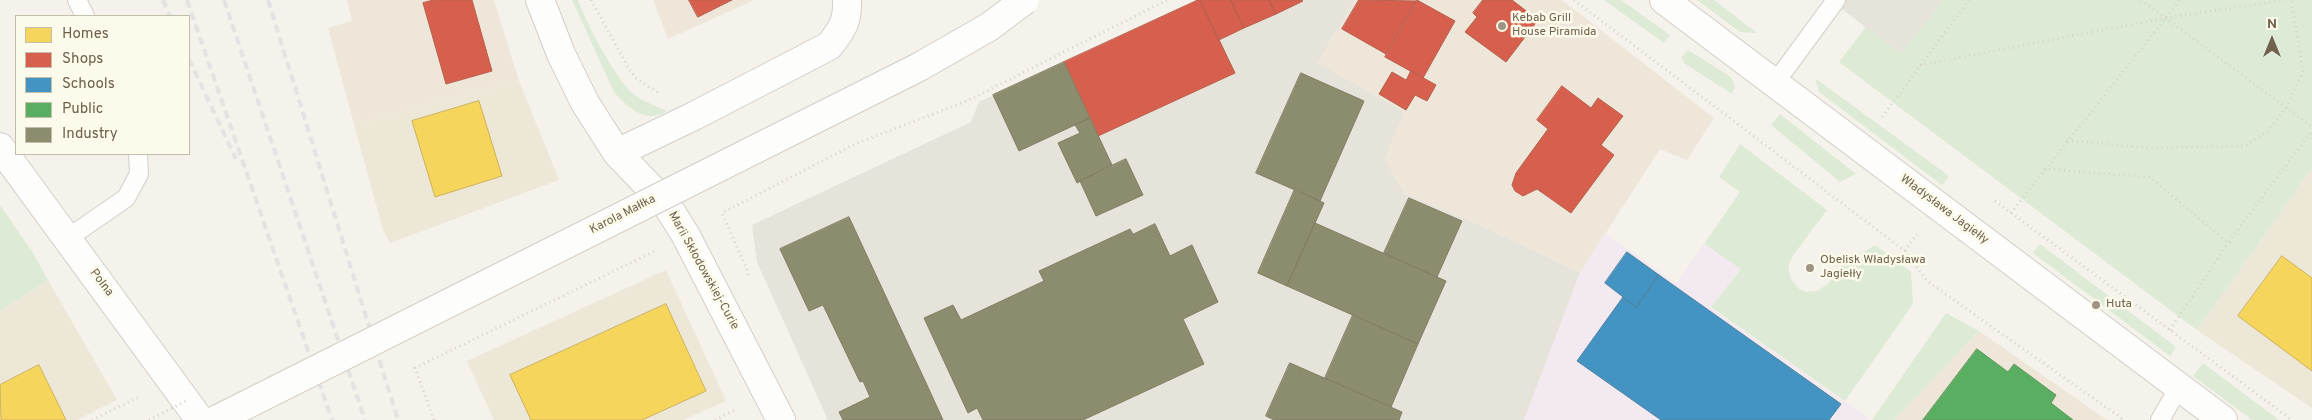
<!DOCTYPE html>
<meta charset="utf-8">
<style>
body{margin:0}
#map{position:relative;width:2312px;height:420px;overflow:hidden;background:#f4f2ea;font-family:Overpass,sans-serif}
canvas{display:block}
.legend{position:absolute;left:15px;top:15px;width:175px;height:140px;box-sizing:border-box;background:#fcfaea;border:1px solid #c3bdab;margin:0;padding:6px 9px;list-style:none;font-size:15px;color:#6e614d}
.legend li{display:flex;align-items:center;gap:10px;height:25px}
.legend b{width:25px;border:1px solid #c3bdab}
.north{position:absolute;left:2247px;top:15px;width:50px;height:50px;-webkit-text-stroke:4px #fcfaea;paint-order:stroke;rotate:0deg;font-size:14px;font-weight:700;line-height:20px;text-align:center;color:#6e614d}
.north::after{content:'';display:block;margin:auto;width:18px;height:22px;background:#6e614d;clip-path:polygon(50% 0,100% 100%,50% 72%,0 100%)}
</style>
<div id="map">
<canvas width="2312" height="420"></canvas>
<ul class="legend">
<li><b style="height:14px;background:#f6d55c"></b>Homes</li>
<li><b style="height:14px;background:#d6604d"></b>Shops</li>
<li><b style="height:14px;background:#4393c3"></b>Schools</li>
<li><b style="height:14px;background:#5aae61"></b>Public</li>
<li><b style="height:14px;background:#8c8c6e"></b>Industry</li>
</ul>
<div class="north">N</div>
</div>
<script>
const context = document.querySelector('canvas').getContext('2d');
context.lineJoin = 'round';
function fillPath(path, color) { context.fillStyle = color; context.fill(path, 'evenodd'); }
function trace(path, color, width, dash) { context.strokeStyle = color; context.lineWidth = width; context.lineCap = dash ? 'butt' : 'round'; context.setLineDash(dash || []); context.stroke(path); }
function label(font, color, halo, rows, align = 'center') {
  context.font = font + ' Overpass,sans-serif'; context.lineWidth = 5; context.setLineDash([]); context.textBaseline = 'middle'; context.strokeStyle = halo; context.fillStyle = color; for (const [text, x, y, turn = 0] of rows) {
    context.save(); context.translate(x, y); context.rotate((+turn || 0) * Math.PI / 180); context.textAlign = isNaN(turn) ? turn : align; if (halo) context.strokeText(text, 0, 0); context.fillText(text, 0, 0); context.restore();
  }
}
fillPath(new Path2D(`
 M519,81L559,180L390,243L383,230L354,124Z
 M2312,168V408L2197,330Z
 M666,270L726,401L683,420H494L467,361Z
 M48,280L117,400L77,420H0V311Z`), '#ede7d8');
fillPath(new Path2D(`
 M347,0H494L519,81L354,124L328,28L352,21Z
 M653,0H754L668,39Z
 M1355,0H1562L1714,118L1687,160L1660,149L1580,273L1480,225L1404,193L1317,63Z
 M1979,331L2107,420H1894Z`), '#eee6d8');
fillPath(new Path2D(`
 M1198,0H1200L1219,40L1304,0H1355L1317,63L1404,112L1384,159L1404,193L1480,225L1580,273L1524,420H828L757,262L752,225L971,122L979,102Z
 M1830,0H1944L1901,54Z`), '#e6e3da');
fillPath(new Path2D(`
 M1605,233L1676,283L1704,244L1741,268L1711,308L1871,420H1524L1580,273Z`), '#f3e9f0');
fillPath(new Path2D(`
 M572,0H578C586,22 617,83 636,96C645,102 657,106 667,111C647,125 627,107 614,92Z
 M1604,0H1621L1670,35L1664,43Z
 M1697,0H1714L1757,33L1740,32Z
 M1944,0H2312V168L2197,330L1839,62L1866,27L1901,54Z
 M1688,50L1731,77L1735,86L1732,94L1684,63L1682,57Z
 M1815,78L1949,176L1942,185L1819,92Z
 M1780,114L1856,174L1840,182L1771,125Z
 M1740,144L1827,210L1794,254L1788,266L1791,279L1799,289L1806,292L1817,291L1828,284L1841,266L1875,245L1911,272L1913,304L1845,401L1711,307L1741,269L1704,244L1740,192L1719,177Z
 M0,205L33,253L48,280L0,311Z
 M2040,244L2176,347L2170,356L2033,253Z
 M1946,313L1979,331L1894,420H1872Z
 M2203,363L2279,420H2252L2193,376Z`), '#ddebd6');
const homes = new Path2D(`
 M479,101L502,176L435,197L412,121Z
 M2282,256L2312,278V371L2238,316Z
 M666,304L706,391L642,420H531L510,375Z
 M39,365L66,420H1L0,385Z`);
fillPath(homes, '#f6d55c');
trace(homes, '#cdb258', 1);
const shops = new Path2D(`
 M434,0H472L492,71L446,84L423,3Z
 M689,0H732L698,17Z
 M1198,0H1200L1235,73L1098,136L1064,62Z
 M1200,0H1231L1244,28L1219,40Z
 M1231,0H1269L1276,14L1244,28Z
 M1269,0H1302L1303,1L1276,14Z
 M1359,0L1416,1L1386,54L1342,29Z
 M1417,0L1455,21L1423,78L1385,57Z
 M1483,0H1512L1538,20L1506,62L1465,32L1477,17L1473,13Z
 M1411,71L1436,85L1427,101L1415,95L1406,110L1379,94L1392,72L1406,80Z
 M1562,86L1591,108L1598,98L1623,116L1601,145L1614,155L1571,213L1537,189L1523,196L1515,191L1512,185L1516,173L1548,129L1537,120Z`);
fillPath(shops, '#d6604d');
trace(shops, '#b7604d', 1);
const schools = new Path2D(`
 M1627,252L1659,275L1636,307L1605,283Z
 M1659,275L1841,404L1829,420H1661L1577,361L1623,297L1636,307Z`);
fillPath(schools, '#4393c3');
trace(schools, '#5084a0', 1);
const public = new Path2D(`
 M1977,349L2008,372L2014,364L2056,395L2051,403L2073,420H1923Z`);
fillPath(public, '#5aae61');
trace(public, '#60975b', 1);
const industry = new Path2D(`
 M1064,62L1090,118L1019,151L993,95Z
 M1301,73L1364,101L1320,201L1256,173Z
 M1090,118L1112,165L1077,183L1058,143L1080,133L1075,125Z
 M1126,159L1143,195L1096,216L1080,181Z
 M1295,189L1324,203L1287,286L1258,273Z
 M1409,198L1462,221L1437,277L1384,253Z
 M849,217L927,385L943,420H843L839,412L870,397L863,381L860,382L823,305L809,311L780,249Z
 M1315,223L1446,281L1418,344L1287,286Z
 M1155,224L1170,256L1192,245L1218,302L1183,319L1204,364L1083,420H983L977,408L968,413L924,318L953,305L961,320L1044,281L1039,271L1130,229L1133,234Z
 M1353,315L1418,344L1391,407L1325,378Z
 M1290,363L1402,412L1399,420H1274L1266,416Z`);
fillPath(industry, '#8c8c6e');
trace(industry, '#837f64', 1);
const lane = new Path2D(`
 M77,0L85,16
 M1775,83L1836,0
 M68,238L126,198L139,174L138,154
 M2160,420L2179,387`);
const street = new Path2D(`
 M540,0L561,54L585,103L617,153L666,204L685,234L781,420
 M0,147L200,420
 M617,153L694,116L829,46C842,30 848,21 847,0`);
const secondary = new Path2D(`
 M1664,0L2223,420`);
trace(lane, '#d3cfc8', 20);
trace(street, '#d3cfc8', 30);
trace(secondary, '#d2cec5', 30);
trace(new Path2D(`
 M591,0L629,69L636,78L660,94
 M1574,0L1905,251L1927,281L2124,420
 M2141,0L2312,127
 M1920,65L2165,18L2285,0
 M1882,117L1969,0
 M2067,140L2146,148L2245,146L2268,131L2286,108L2303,71L2291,0
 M2044,169L2150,177L2228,243L2312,131
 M1995,201L2292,420
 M2011,213L2180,0
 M1905,251L1917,234
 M748,275L747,270L722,213L855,144L967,101L1167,0
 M2170,330L2228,243
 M92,420L139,397
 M434,420L415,368L655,251
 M715,420L737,409`), '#d6d2cb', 3, [1, 4]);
trace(lane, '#fdfdfc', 18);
trace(street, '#fdfdfc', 28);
trace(secondary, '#fdfdfc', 28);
trace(new Path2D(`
 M163,0L170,16
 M187,0L332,420
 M224,0L365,420
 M268,0L398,420
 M189,59L236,159`), '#e4e2e3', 4, [8, 5]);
const secondaryBridge = new Path2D(`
 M216,420L919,67L989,27L1025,0`);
trace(secondaryBridge, '#d2cec5', 30, []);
trace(new Path2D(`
 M149,420L186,401`), '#d6d2cb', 3, [1, 4]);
trace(secondaryBridge, '#fdfdfc', 28);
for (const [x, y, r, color] of [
 [1502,26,5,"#9d9484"],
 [1810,268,5,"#9d9484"],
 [2096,305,5,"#9d9484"]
]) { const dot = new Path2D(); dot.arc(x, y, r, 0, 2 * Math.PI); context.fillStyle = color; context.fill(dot); trace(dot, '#fcfaea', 2); }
label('12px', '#6e614d', '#fcfaea', [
 ["Kebab Grill",1512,19],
 ["House Piramida",1512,33],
 ["Obelisk Władysława",1820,261],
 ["Jagiełły",1820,275],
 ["Huta",2106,305]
], 'left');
label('12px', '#6e614d', '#fcfaea', [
 ["Władysława Jagiełły",1944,210,37],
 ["Karola Małłka",623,215,-27],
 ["Marii Skłodowskiej-Curie",703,271,61],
 ["Polna",101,283,53]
]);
</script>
